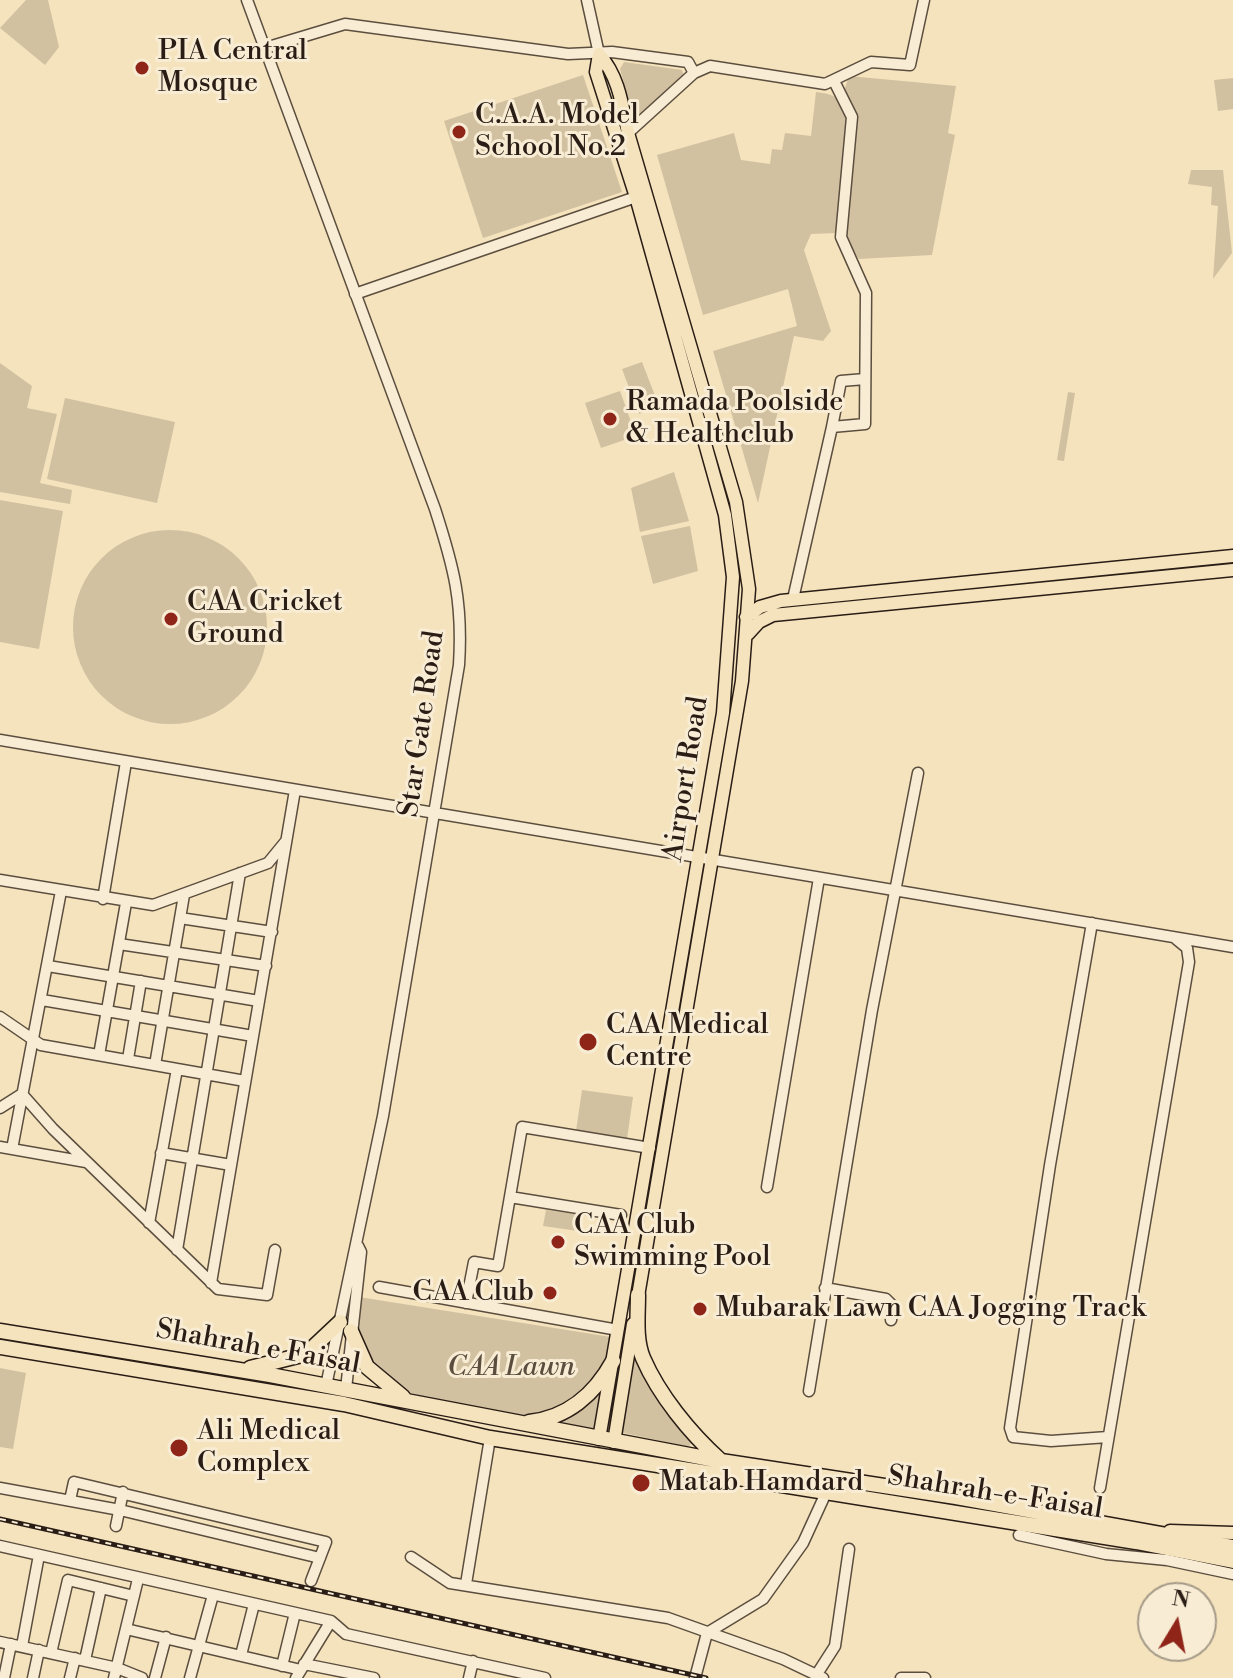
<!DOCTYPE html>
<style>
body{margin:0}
#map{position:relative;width:1233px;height:1678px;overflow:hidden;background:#f5e3bd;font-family:"Libre Bodoni",serif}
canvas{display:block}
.north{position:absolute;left:1137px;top:1582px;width:80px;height:80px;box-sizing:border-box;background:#f8edd4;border:2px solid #a59a88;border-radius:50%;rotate:10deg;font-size:22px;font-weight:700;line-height:32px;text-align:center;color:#291d15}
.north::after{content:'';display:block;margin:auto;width:28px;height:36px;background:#8f2418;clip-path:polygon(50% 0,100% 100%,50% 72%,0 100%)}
</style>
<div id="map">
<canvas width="1233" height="1678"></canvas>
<div class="north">N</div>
</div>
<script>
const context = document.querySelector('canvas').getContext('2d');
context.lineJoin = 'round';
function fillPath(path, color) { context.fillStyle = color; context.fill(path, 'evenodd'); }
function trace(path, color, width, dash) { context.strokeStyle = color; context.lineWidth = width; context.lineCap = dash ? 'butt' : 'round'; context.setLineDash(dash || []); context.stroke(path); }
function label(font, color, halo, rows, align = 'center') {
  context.font = font + ' "Libre Bodoni",serif'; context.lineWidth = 6; context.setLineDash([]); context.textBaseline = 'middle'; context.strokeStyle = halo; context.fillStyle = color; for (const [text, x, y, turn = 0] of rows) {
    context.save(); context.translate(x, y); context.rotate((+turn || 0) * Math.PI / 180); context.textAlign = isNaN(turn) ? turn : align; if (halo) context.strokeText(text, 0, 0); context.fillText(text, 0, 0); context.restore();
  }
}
fillPath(new Path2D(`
 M26,0H48L59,47L45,65L0,28Z
 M624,62L682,70L684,76L639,117L632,114L620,69Z
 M583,75L622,192L483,238L444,121Z
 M849,76L956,86L948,133L955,135L932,255L859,259L845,240L856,117L843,94Z
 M1233,78V109L1218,111L1214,80Z
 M816,92C836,94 841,99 850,118L837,233L811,234L804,250L831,331L823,341L794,336L758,503L713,351L797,326L788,289L703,315L657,155L734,133L741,160L770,164L772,149L782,150L785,133L811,136Z
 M1191,170H1223L1232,253L1213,279L1218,206L1211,205L1212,187L1188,184Z
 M642,362L659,406L639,414L622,369Z
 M0,363L32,386L27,408L57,414L40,483L72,490L70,504L0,492Z
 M620,391L636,436L601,448L585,403Z
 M1068,392L1075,393L1064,461L1057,460Z
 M65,398L175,422L157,503L47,479Z
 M674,472L689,521L640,532L631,488Z
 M0,500L63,511L39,649L0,642Z
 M690,526L698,571L653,584L641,536Z
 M73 627a97 97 0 1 1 194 0a97 97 0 1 1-194 0Z
 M582,1090L633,1097L627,1139L576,1131Z
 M546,1210L581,1215L578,1231L543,1226Z
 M359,1297L611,1337C604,1376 575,1410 534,1415C511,1418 484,1409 462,1404C432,1399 399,1395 377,1372C358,1352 357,1322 359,1297Z
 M632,1351L691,1443L689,1447L619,1432Z
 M0,1368L26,1373L13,1449L0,1447Z
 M599,1390H603L593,1432L555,1425L553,1422Z`), '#d2c1a0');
const minor = new Path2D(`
 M247,0L435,509C454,568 463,602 459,665L383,1116L326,1386
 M587,0L599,54
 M265,48L345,24L568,54L612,52L688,62L694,73
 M628,133L694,73L710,66L825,84L871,62L910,65L924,0
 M355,294L636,197
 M832,427L841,381L865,379
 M793,599L832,427L865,424L866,293L841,237L852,117L834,81
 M0,740L1233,947
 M0,880L153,905L268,863L286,841
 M103,899L126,762
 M180,918L272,932
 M1092,923L1050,1165L1010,1428L1013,1437L1051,1441L1108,1437
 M119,944L266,966
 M48,966L259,1001
 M42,1000L253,1036
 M0,1017L41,1045L245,1081
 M99,1055L126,903
 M128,1059L141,981
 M155,1065L184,895
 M0,1108L22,1094L53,1129L218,1289L267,1295L275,1250
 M0,1147L86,1162
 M12,1149L61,891
 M161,1153L231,1165
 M767,1187L819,878
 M510,1197L621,1215
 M149,1223L177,1069
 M177,1250L240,873
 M211,1283L295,790
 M379,1287L618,1330
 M825,1288L886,1299L893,1306L891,1320
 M466,1303L474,1262L498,1266L522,1127L650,1148
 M346,1389L361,1252L358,1246
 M809,1391L872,1010L918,773
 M0,1488L120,1510L320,1558
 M1100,1488L1189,962L1187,948L1176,939
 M70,1500L74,1482L326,1542L311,1581
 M116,1526L123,1492
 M1019,1535L1106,1554L1167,1560L1233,1574
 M0,1546L331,1621L346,1634L545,1678
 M411,1557L450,1583L668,1618L783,1659L823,1678
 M466,1584L490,1438
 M126,1629L301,1670
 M0,1642L117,1668L142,1678
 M22,1646L39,1555
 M51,1653L68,1580L134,1596
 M241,1655L254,1604
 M85,1660L101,1588
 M304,1664L374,1678
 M282,1666L295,1613
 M817,1674L835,1646L849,1549
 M4,1678L11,1644
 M33,1678L39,1650
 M70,1678L75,1658
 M114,1678L138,1579
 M155,1678L166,1637
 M190,1678L213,1595
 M296,1678L331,1621
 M469,1678L473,1661
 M695,1678L707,1633L763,1599L803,1543L825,1495
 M901,1678H925`);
const major = new Path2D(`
 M599,54C619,77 622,104 628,133L736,502L749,589L742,681L637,1302
 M599,54L596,72L636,197L725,515L733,577L723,713L599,1439
 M746,617L760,607L781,601L1233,556
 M748,634L759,622L773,615L1233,570
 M614,1442L633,1324
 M1170,1531L1233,1533`);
const highway = new Path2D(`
 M638,1295C638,1315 635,1339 643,1358C659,1395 690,1433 720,1460
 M0,1331L270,1375L721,1461L956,1497L1233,1547
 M351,1331L367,1367L403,1397
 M0,1347L344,1404L490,1438L1136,1542L1233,1561
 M250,1368L306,1354L340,1322
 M529,1422C567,1418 595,1394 613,1361`);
trace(minor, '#5c4e3f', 13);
trace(major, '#291d15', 15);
trace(highway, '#291d15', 17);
trace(minor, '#f8edd4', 10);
trace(major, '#f5e3bd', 12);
trace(highway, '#f5e3bd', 14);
const rail = new Path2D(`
 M0,1519L706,1678`);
trace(rail, '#291d15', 5);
trace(rail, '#f8edd4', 2, [6]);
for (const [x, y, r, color] of [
 [142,68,8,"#8f2418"],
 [459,132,8,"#8f2418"],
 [610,419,8,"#8f2418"],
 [171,619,8,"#8f2418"],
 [588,1042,10,"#8f2418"],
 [558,1242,8,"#8f2418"],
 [550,1293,8,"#8f2418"],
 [700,1309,8,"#8f2418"],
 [179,1448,10,"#8f2418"],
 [641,1483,10,"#8f2418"]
]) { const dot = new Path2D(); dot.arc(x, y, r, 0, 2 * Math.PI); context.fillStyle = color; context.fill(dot); trace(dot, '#f8edd4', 3); }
label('28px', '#291d15', '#f8edd4', [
 ["PIA Central",158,52],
 ["Mosque",158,84],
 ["C.A.A. Model",475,116],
 ["School No.2",475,148],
 ["Ramada Poolside",626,403],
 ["& Healthclub",626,435],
 ["CAA Cricket",187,603],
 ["Ground",187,635],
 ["CAA Medical",606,1026],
 ["Centre",606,1058],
 ["CAA Club",574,1226],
 ["Swimming Pool",574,1258],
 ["CAA Club",534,1293,"right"],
 ["Mubarak Lawn CAA Jogging Track",716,1309],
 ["Ali Medical",197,1432],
 ["Complex",197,1464],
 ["Matab Hamdard",659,1483]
], 'left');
label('28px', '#291d15', '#f8edd4', [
 ["Star Gate Road",423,724,-82],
 ["Airport Road",687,779,-81],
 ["Shahrah e Faisal",258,1348,10],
 ["Shahrah-e-Faisal",995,1494,9]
]);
label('italic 28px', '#5c4e3f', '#f8edd4', [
 ["CAA Lawn",511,1368]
]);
</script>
